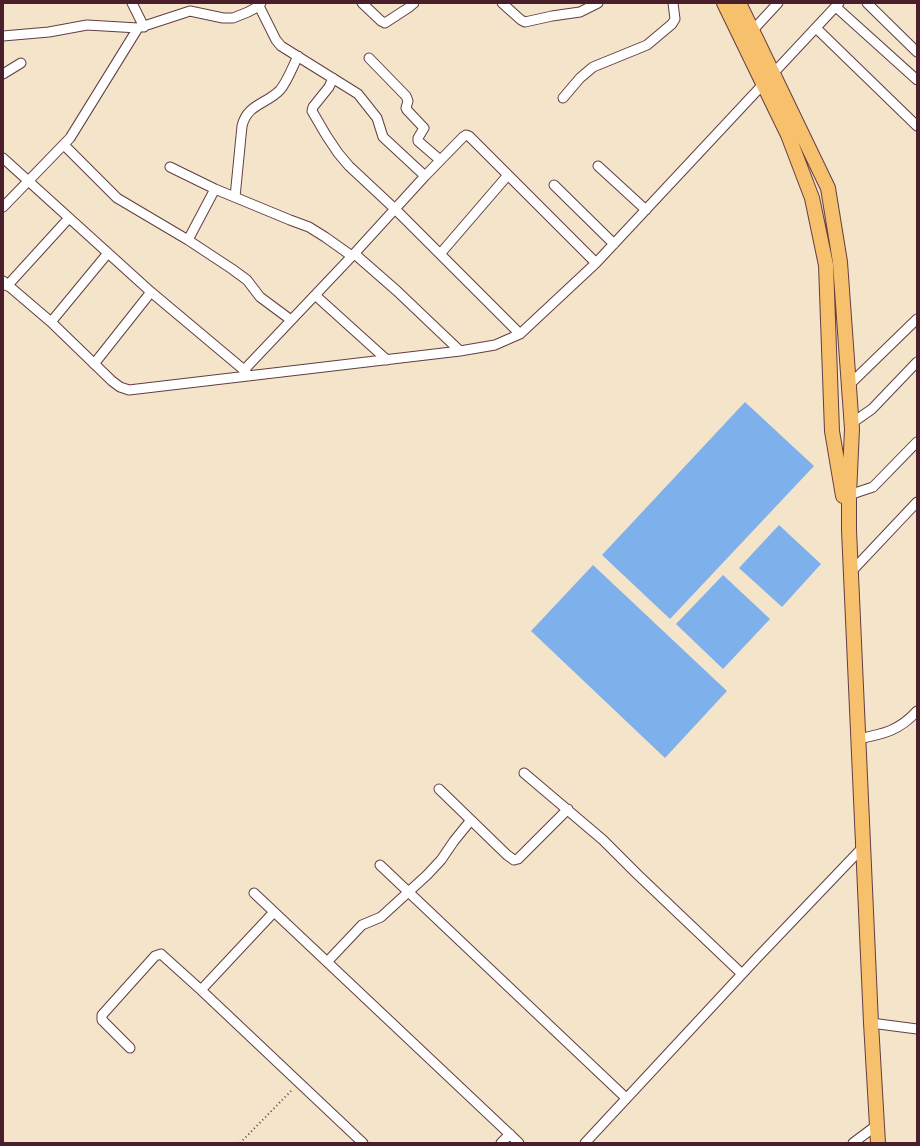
<!DOCTYPE html>
<style>
body{margin:0}
#map{position:relative;width:920px;height:1146px;overflow:hidden;background:#f4e4ca;font-family:Cardo,serif}
canvas{display:block}
.frame{position:absolute;inset:0;border:4px solid #4a1f2b;pointer-events:none}
</style>
<div id="map">
<canvas width="920" height="1146"></canvas>
<div class="frame"></div>
</div>
<script>
const context = document.querySelector('canvas').getContext('2d');
context.lineJoin = 'round';
function fillPath(path, color) { context.fillStyle = color; context.fill(path, 'evenodd'); }
function trace(path, color, width, dash) { context.strokeStyle = color; context.lineWidth = width; context.lineCap = dash ? 'butt' : 'round'; context.setLineDash(dash || []); context.stroke(path); }
fillPath(new Path2D(`
 M745,402L814,466L670,619L602,555Z
 M779,525L821,564L782,607L739,568Z
 M593,565L727,691L665,758L531,631Z
 M723,575L770,619L723,669L676,624Z`), '#7eb1eb');
const minor = new Path2D(`
 M132,3L144,27
 M362,3L381,21L385,23L408,8L414,3
 M502,3L521,20L525,22L552,16L580,12L598,3
 M867,3L917,52
 M259,6L276,40L281,46L358,94L377,118L383,137L425,176L463,137L466,135L469,136L596,263
 M836,7L917,80
 M816,28L917,126
 M753,30L778,3
 M3,36L49,32L87,25L138,28L190,11L223,18H233L248,12L259,6L261,3
 M369,58L406,96L408,101L406,108L407,110L424,128L418,138V141L440,160
 M3,74L21,63
 M333,78L329,87L313,107L312,111L326,135L338,153L349,166L395,209L520,334
 M563,98L580,78L593,67L647,45L672,24L675,19L673,3
 M64,145L117,198L188,240L232,269L247,280L260,297L291,320
 M3,158L151,292L244,370L249,376
 M598,166L646,210
 M170,167L215,189L290,220L309,227L325,237L349,254L357,256L397,291L460,351
 M554,185L614,244
 M235,197L242,126C247,104 267,104 280,90C287,82 293,66 298,56
 M3,207L70,138L138,28
 M188,240L215,189
 M440,254L508,175
 M3,281L51,322L112,381L120,387L129,390L460,351L495,345L520,334L596,263L839,3
 M7,286L69,218
 M315,295L387,360
 M51,322L108,253
 M94,364L151,292
 M244,370L353,255L425,176
 M849,385L917,319
 M852,423L872,409L917,362
 M849,495L873,487L917,442
 M851,572L917,502
 M858,739C883,734 899,731 917,711
 M524,773L603,840L637,874L742,974
 M439,789L507,855L514,860L518,859L568,809
 M380,865L626,1098
 M254,893L519,1143
 M327,962L362,925L381,917L427,875L441,860L454,841L471,820
 M201,990L274,912
 M871,1023L917,1029
 M130,1048L102,1020V1015L155,956L161,954L201,990L363,1143
 M501,1143L510,1134
 M585,1143L756,959L863,847
 M853,1143L877,1125`);
const primary = new Path2D(`
 M724,3L788,135L812,198L826,265L832,431L843,496
 M739,3L828,188L840,262L852,429L849,495V530L871,1023L878,1143`);
trace(minor, '#643d43', 11);
trace(primary, '#643d43', 16);
trace(new Path2D(`
 M240,1143L292,1090`), '#643d43', 2, [1, 3]);
trace(minor, '#fff', 9);
trace(primary, '#f7c06c', 14);
</script>
